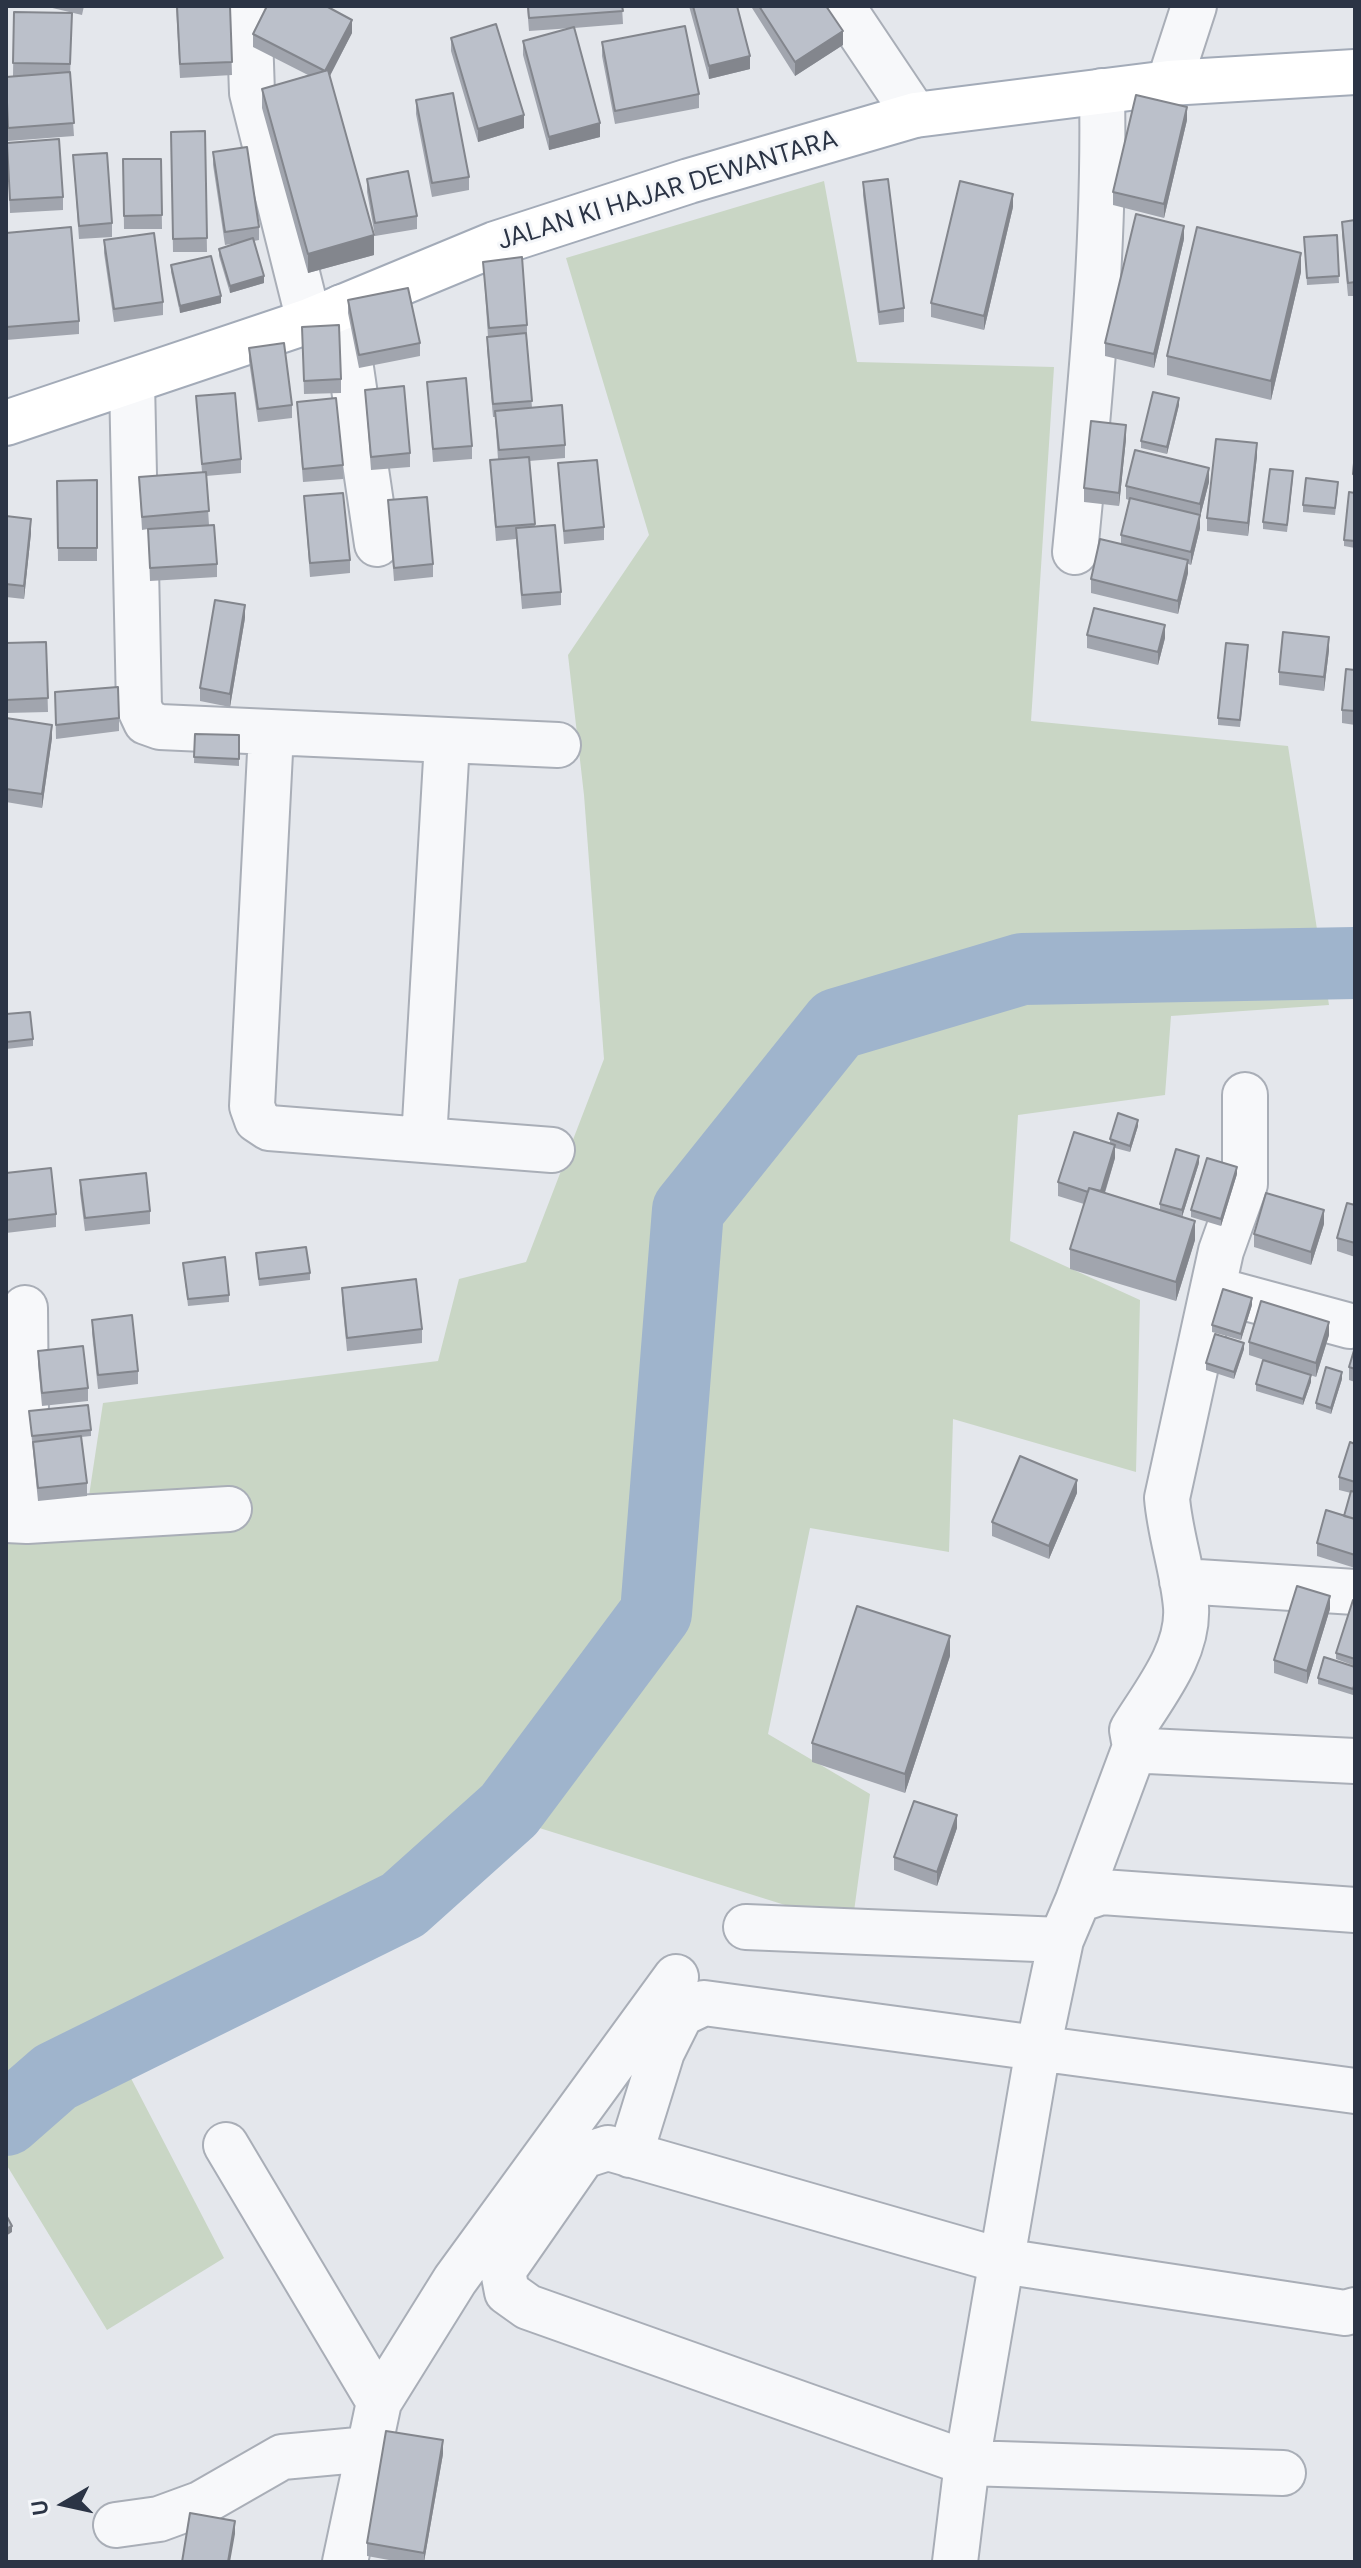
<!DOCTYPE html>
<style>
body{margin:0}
#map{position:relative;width:1361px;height:2568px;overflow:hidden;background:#e4e7ec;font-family:"DM Sans",sans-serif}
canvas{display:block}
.frame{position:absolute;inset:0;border:8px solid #2b3445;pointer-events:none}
.north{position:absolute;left:24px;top:2464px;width:80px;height:80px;-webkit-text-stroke:6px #f4f6f9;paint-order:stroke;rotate:261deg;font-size:22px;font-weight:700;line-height:32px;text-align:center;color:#2b3445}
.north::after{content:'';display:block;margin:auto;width:28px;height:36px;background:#2b3445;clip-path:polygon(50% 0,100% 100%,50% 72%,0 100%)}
</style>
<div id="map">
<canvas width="1361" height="2568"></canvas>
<div class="frame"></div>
<div class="north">U</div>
</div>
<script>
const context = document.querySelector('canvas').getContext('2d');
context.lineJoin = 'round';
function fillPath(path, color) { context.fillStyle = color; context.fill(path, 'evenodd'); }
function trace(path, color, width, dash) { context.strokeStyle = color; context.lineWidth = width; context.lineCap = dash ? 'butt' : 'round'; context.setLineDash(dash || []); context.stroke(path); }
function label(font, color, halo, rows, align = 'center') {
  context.font = font + ' "DM Sans",sans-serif'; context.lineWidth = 6; context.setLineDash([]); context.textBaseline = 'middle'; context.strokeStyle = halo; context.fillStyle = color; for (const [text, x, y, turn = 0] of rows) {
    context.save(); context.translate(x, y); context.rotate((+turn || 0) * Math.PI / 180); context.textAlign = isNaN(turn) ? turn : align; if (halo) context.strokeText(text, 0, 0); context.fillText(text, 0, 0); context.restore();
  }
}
fillPath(new Path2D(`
 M824,181L857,362L1054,367L1031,721L1288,746L1329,1005L1171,1016L1165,1095L1018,1115L1010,1241L1140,1300L1136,1472L953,1419L949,1552L810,1528L768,1734L870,1794L852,1926L533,1826L246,1993L106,2030L224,2258L107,2330L6,2164V1515L87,1509L103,1403L438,1361L459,1279L526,1262L604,1059L584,795L568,655L649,535L566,258Z`), '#c9d6c5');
trace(new Path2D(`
 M6,2120L55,2077L403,1905L509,1810L656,1613L688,1210L837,1024L1022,969L1355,963`), '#9fb4cc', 72);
const minor = new Path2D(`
 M249,6L252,93L309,321
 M842,6L915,115
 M1169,83L1194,6
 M342,307L377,544
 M132,382L139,707L146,722L160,727L558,745
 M1075,552C1090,398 1105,246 1102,91
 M271,733L252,1106L257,1120L269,1128L552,1150
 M1245,1095V1184L1221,1251L1167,1498C1170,1535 1183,1570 1186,1607C1189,1652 1154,1694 1132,1730L1135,1747L1148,1751L1355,1761
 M424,1140L447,742
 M1213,1289L1350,1326
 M6,1520L27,1521L25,1308
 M27,1521L229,1509
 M1182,1581L1355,1592
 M1078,1900L1135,1747
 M746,1927L1061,1940
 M226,2145L379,2402
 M630,2155L662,2052L681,2014L704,2003L1355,2091
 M1283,2473L967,2463L528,2307L507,2292L503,2271L583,2156L608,2148L1002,2261L1345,2313L1355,2310
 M116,2525L159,2519L200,2504L282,2457L369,2449
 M345,2562L379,2402L455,2280L676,1977
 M955,2562L967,2463L1038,2049L1061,1940L1078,1900L1102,1892L1355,1910`);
const major = new Path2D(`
 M6,423L309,321L495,244L689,181L915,115L1169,83L1355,72`);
trace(minor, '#a9aeb7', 48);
trace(major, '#a3abb8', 48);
trace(minor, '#f7f8fa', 44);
trace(major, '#fff', 44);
fillPath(new Path2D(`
 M44,6H84L82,15Z
 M176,6H230L232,75L180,78Z
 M527,6H622L623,24L574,28L600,137L549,150L523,55V41L572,28L529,31Z
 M689,6H737L750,69L709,79Z
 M752,6H826L843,45L795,76L752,8Z
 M14,12L72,13L70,78L74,136L8,141L6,112V77L13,76Z
 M352,33L330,76L374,255L308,273L262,108V89L308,75L253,47V34Z
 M451,38L524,128L478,142L451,51Z
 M602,42L699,94V108L615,124L602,56Z
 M416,100L469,177V190L432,197L416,114Z
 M1187,120L1164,218L1113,205V192Z
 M205,131L207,252H173L171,132Z
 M7,143L63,197V210L10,213Z
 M213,152L259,227V240L254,241L264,283L230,293L219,256V249L238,243L225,245L213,165Z
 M73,155L112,223V237L79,239Z
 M123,159H161L162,229H124Z
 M367,179L417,216V229L375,236L367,192Z
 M863,182L904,308V322L879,325L863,195Z
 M1013,207L984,330L931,317V303Z
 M1355,220V296H1348L1342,235V222Z
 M6,233L79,321V334L6,340Z
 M1337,235L1339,283L1307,285L1304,237Z
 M1184,239L1154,368L1105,356V343Z
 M104,240L163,302V315L114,322L104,253Z
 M483,262L527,325V338L532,408L565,445V458L529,461L535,526L561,592V605L522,609L516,539L496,541L490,460L498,459L495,417H493L487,350L488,337Z
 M171,265L221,303L180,313L171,272Z
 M1301,272L1271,400L1167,375V356Z
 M348,300L420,343V356L359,368L348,313Z
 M302,327L341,379V393L304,394Z
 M249,348L292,405V418L258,422L249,361Z
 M427,382L472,446V459L433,462Z
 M365,390L410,453V467L371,470Z
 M196,396L241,459V473L206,476L209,525L163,528L217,564V577L150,581L148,529L142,530L139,477L202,472Z
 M297,402L343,465V479L303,482Z
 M1179,405L1167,454L1141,448V441Z
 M1126,439L1119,506L1084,502V488Z
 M1257,456L1248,536L1207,531V518Z
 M558,463L604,527V540L564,544Z
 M1293,478L1287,532L1263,529V522Z
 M97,480V561H58L57,481Z
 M1209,482L1200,517V528L1191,565L1188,564V573L1178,614L1091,593V579L1121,544V535L1129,500L1126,499V486Z
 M1338,489L1335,515L1303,512V505Z
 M1355,493V548L1344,546V540Z
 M304,496L350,560V573L310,577Z
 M388,500L433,564V577L394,581Z
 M6,516L31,533L24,599L6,597Z
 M245,618L230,707L200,701V688Z
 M1087,635L1165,638L1158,665L1087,648Z
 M46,642L48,712L6,713V643Z
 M1329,650L1324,691L1279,685V672Z
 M1248,652L1240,727L1218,725V718Z
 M1355,670V725L1342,723V710Z
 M55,692L119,718V731L56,739Z
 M6,718L52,738L42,808L6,802Z
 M195,734L239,735V766L194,763Z
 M6,1014L33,1039V1046L6,1049Z
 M1138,1126L1130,1152L1115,1148V1158L1105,1193L1160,1210V1204L1199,1163L1182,1217L1195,1240L1176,1301L1070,1269V1249L1084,1204L1058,1196V1182L1110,1143V1139Z
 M6,1173L56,1214V1227L6,1233Z
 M1237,1174L1221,1226L1191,1217V1210Z
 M80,1180L150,1211V1224L85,1231L80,1193Z
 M1355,1205V1257L1337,1251V1238Z
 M1324,1224L1311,1265L1254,1247V1234Z
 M256,1253L310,1273V1280L259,1286Z
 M183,1263L229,1295V1302L188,1306Z
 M342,1288L422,1329V1343L347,1351L342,1301Z
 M1252,1305L1241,1340L1212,1332V1325Z
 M92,1320L138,1371V1384L98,1389L92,1333Z
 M1329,1335L1316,1377L1249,1355V1342Z
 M1355,1347V1382L1349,1380V1367Z
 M1244,1349L1234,1379L1206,1370V1363Z
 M38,1351L88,1388V1401L42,1406L38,1364Z
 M1342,1379L1331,1414L1316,1409V1403Z
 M1311,1382L1303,1405L1256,1391V1384Z
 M29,1411L91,1430V1436L81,1437L87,1483V1496L38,1501Z
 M1355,1444V1568L1317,1556V1543L1344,1516L1351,1493L1339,1490V1477Z
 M1077,1493L1049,1559L992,1536V1522Z
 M1355,1601V1666L1336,1659V1653Z
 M1330,1609L1307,1684L1274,1673V1660Z
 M950,1656L905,1793L812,1762V1743Z
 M1355,1667L1353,1695L1318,1684V1678Z
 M957,1828L937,1886L894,1870V1857Z
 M443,2454L424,2562H400L367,2556V2543Z`), '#a1a5ae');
fillPath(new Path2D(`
 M352,20V33L325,85V71Z
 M843,31V45L795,76V62Z
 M750,56V69L709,79V66Z
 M1187,107V120L1164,218V204Z
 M524,115V128L478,142V129Z
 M600,123V137L549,150V137Z
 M1013,194V207L984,330V316Z
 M1184,226V239L1154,368V354Z
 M374,235V255L308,273V254Z
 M1301,253V272L1271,400V381Z
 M264,276V283L230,293V286Z
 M221,296V303L180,313V306Z
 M1179,398V405L1167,454V447Z
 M1126,425V439L1119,506V493Z
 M1257,443V456L1248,536V523Z
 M1209,468V482L1200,517V504Z
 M1200,515V528L1191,565V552Z
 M31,519V533L24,599V586Z
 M1188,560V573L1178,614V601Z
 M245,605V618L230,707V694Z
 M1165,625V638L1158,665V652Z
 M1329,637V650L1324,691V677Z
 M52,725V738L42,808V794Z
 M1138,1120V1126L1130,1152V1146Z
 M1115,1145V1158L1100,1208V1195Z
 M1199,1156V1163L1182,1217V1210Z
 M1237,1167V1174L1221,1226V1219Z
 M1324,1210V1224L1311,1265V1252Z
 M1195,1221V1240L1176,1301V1282Z
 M1252,1298V1305L1241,1340V1334Z
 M1329,1322V1335L1316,1377V1363Z
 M1244,1343V1349L1234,1379V1372Z
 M1342,1372V1379L1331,1414V1408Z
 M1311,1375V1382L1303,1405V1399Z
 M1077,1480V1493L1049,1559V1546Z
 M1330,1596V1609L1307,1684V1671Z
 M950,1636V1656L905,1793V1774Z
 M957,1815V1828L937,1886V1872Z
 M12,2226V2232L6,2236V2229Z
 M443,2440V2454L424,2562V2553Z
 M235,2521V2534L230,2562H228Z`), '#83868d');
const building = new Path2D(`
 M177,6H230L232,62L180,64Z
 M267,6H326L352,20L325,71L253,34Z
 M528,6H622L623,11L529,18Z
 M693,6H737L750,56L709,66Z
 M759,6H826L843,31L795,62Z
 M14,12L72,13L70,64L13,63Z
 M496,24L524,115L478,129L451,38Z
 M685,26L699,94L615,111L602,42Z
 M574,27L600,123L549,137L523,41Z
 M328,70L374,235L308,254L262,89Z
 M70,72L74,123L8,128L6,77Z
 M453,93L469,177L432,183L416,100Z
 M1136,95L1187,107L1164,204L1113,192Z
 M205,131L207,238L173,239L171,132Z
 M59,139L63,197L10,200L7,143Z
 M247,147L259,227L225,232L213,152Z
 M107,153L112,223L79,226L73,155Z
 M123,159H161L162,215L124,216Z
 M408,171L417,216L375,223L367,179Z
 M888,179L904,308L879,312L863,182Z
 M960,181L1013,194L984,316L931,303Z
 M1136,214L1184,226L1154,354L1105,343Z
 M1355,220V282L1348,283L1342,222Z
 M71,227L79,321L6,327V233Z
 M1197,227L1301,253L1271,381L1167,356Z
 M154,233L163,302L114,309L104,240Z
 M1337,235L1339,276L1307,278L1304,237Z
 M253,238L264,276L230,286L219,249Z
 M211,256L221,296L180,306L171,265Z
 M522,257L527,325L489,328L483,262Z
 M408,288L420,343L359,355L348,300Z
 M339,325L341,379L304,381L302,327Z
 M526,333L532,401L493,404L487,337Z
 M284,343L292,405L258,409L249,348Z
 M466,378L472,446L433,449L427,382Z
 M404,386L410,453L371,457L365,390Z
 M1153,392L1179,398L1167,447L1141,441Z
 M235,393L241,459L202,464L196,396Z
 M336,398L343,465L303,469L297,402Z
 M562,405L565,445L499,450L495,411Z
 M1091,421L1126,425L1119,493L1084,488Z
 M1216,439L1257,443L1248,523L1207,518Z
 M1135,450L1209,468L1200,504L1126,486Z
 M1355,452V475L1353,474Z
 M529,457L535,524L496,527L490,460Z
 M597,460L604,527L564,531L558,463Z
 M1270,469L1293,471L1287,525L1263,522Z
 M206,472L209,511L142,517L139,477Z
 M1306,478L1338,482L1335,508L1303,505Z
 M97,480V548H58L57,481Z
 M1349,492L1355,493V541L1344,540Z
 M343,493L350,560L310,563L304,496Z
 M427,497L433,564L394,568L388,500Z
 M1130,498L1200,515L1191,552L1121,535Z
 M6,516L31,519L24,586L6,584Z
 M214,525L217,564L150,568L148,529Z
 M555,525L561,592L522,595L516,528Z
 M1100,539L1188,560L1178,601L1091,579Z
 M215,600L245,605L230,694L200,688Z
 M1094,608L1165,625L1158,652L1087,635Z
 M1283,632L1329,637L1324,677L1279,672Z
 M46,642L48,698L6,700V643Z
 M1226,643L1248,645L1240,720L1218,718Z
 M1346,669L1355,670V711L1342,710Z
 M118,687L119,718L56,725L55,692Z
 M6,718L52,725L42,794L6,789Z
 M195,734L239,735V759L194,757Z
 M30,1012L33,1039L6,1042V1014Z
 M1118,1113L1138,1120L1130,1146L1110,1139Z
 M1074,1132L1115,1145L1101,1191L1089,1188L1088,1192L1058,1182Z
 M1176,1149L1199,1156L1182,1210L1160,1204Z
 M1207,1158L1237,1167L1221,1219L1191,1210Z
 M51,1168L56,1214L6,1220V1173Z
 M146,1173L150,1211L85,1218L80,1180Z
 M1089,1188L1195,1221L1176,1282L1070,1249Z
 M1266,1193L1324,1210L1311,1252L1254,1234Z
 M1347,1203L1355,1205V1243L1337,1238Z
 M306,1247L310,1273L259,1279L256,1253Z
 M225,1257L229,1295L188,1299L183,1263Z
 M416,1279L422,1329L347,1338L342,1288Z
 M1223,1289L1252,1298L1241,1334L1212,1325Z
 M1261,1301L1329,1322L1316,1363L1249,1342Z
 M132,1315L138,1371L98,1375L92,1320Z
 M1215,1334L1244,1343L1234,1372L1206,1363Z
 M83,1346L88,1388L42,1393L38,1351Z
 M1355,1347V1369L1349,1367Z
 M1263,1360L1311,1375L1303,1399L1256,1384Z
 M1326,1367L1342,1372L1331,1408L1316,1403Z
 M88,1405L91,1430L32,1436L29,1411Z
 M81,1436L87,1483L38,1488L33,1442Z
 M1350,1442L1355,1444V1482L1339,1477Z
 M1020,1456L1077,1480L1049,1546L992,1522Z
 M1351,1491L1355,1492V1519L1344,1516Z
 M1326,1510L1355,1519V1555L1317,1543Z
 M1297,1586L1330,1596L1307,1671L1274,1660Z
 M1353,1600L1355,1601V1659L1336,1653Z
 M857,1606L950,1636L905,1774L812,1743Z
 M1324,1657L1355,1667V1683L1353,1689L1318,1678Z
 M914,1801L957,1815L937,1872L894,1857Z
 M6,2215L12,2226L6,2229Z
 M386,2431L443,2440L424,2553L367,2543Z
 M190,2513L235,2521L228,2562H182Z`);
fillPath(building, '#bbc0ca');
trace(building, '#83868d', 2);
label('26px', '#2b3445', '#f4f6f9', [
 ["JALAN KI HAJAR DEWANTARA",668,191,-17]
]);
</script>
